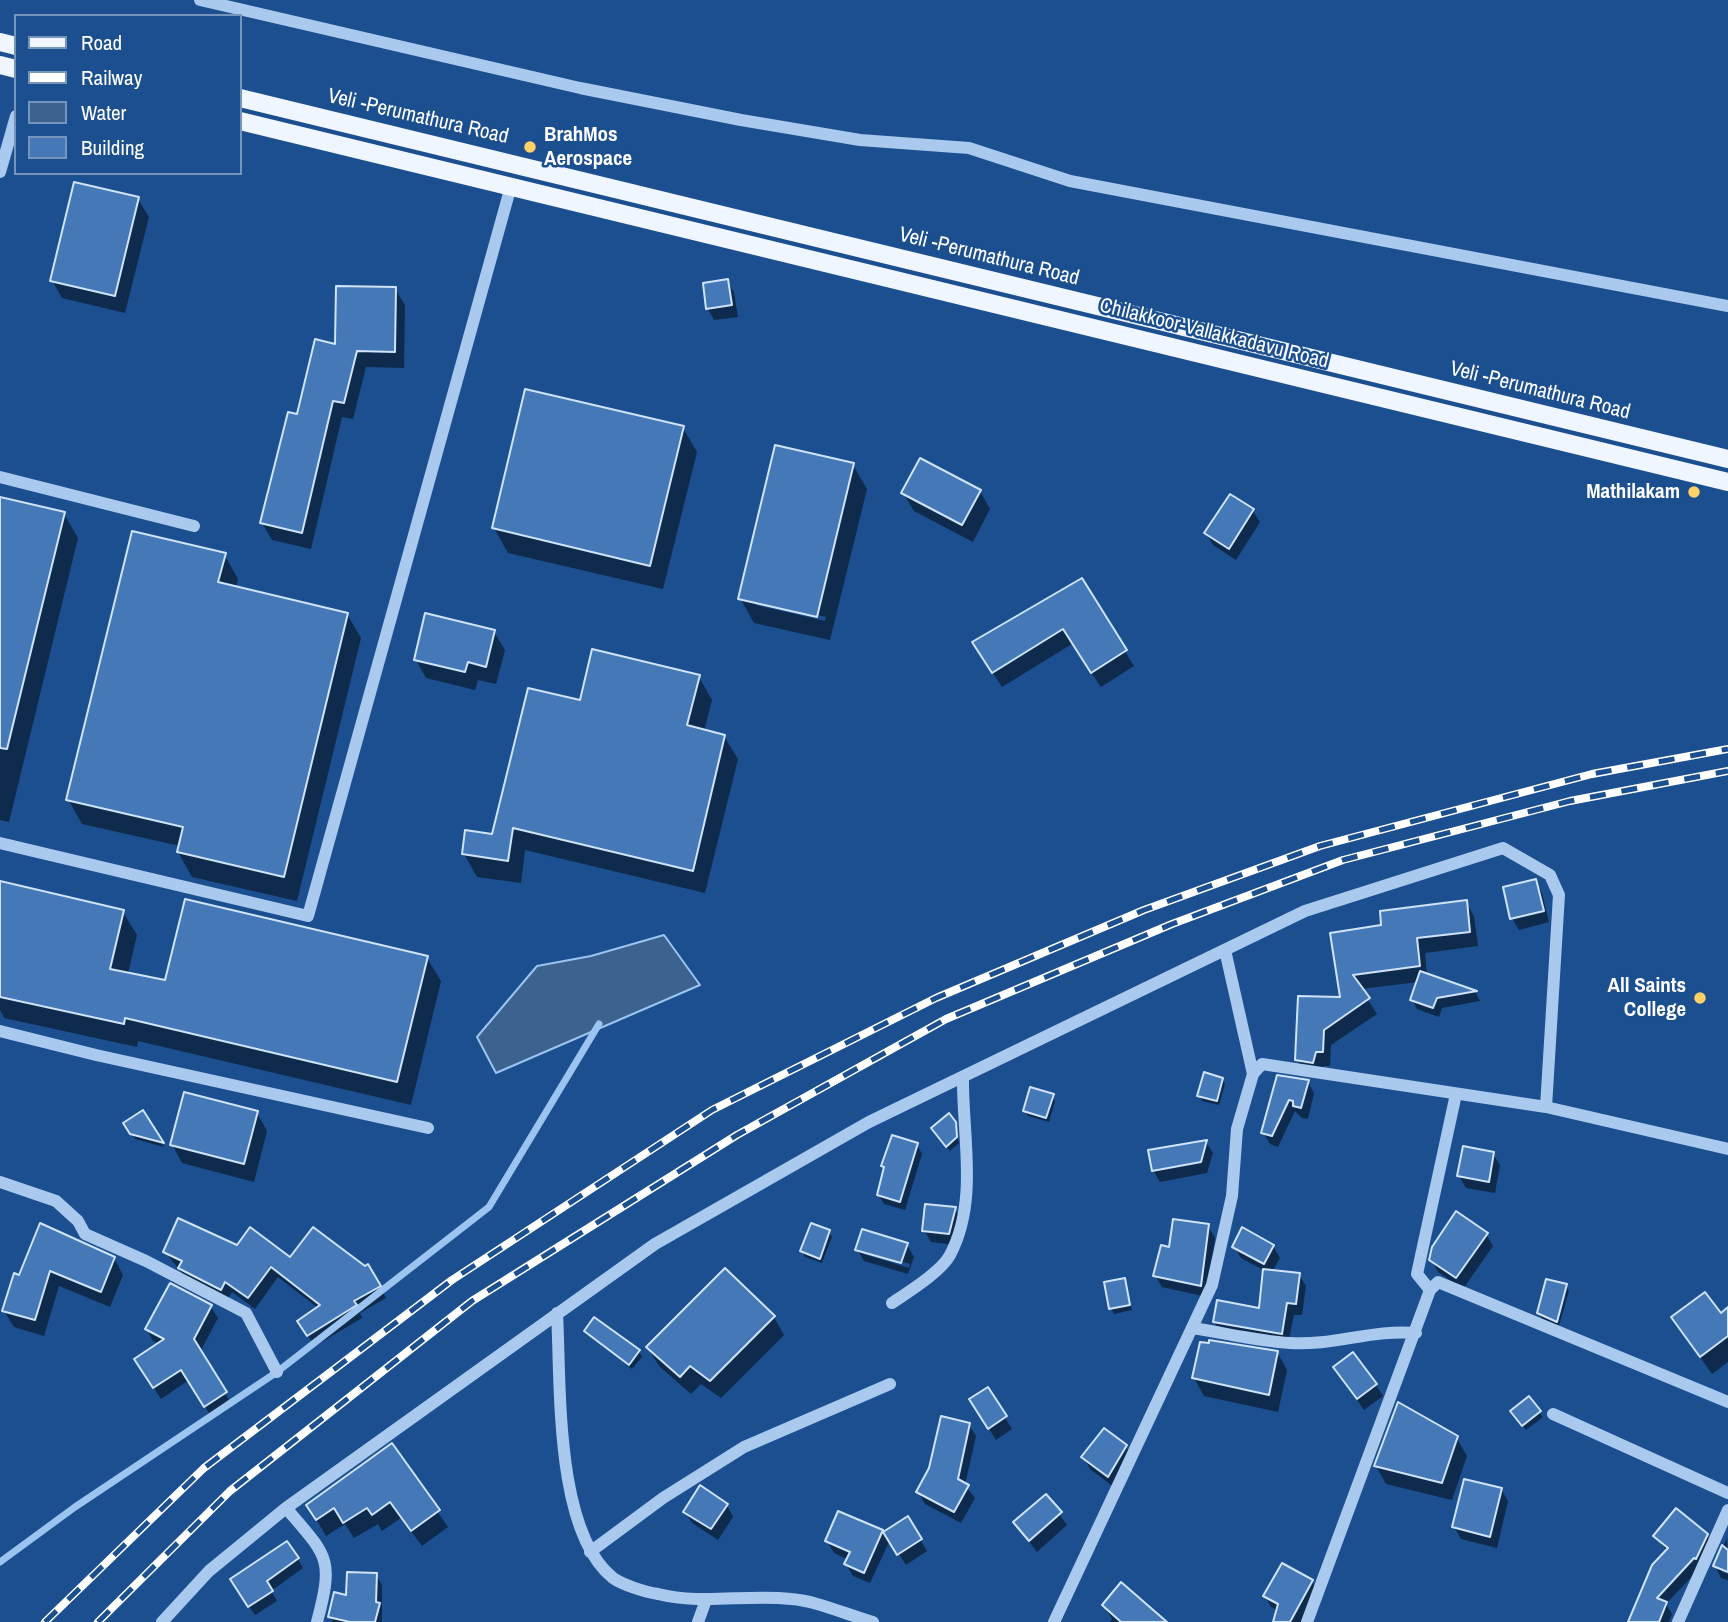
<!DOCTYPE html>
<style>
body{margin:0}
#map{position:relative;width:1728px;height:1622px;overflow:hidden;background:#1b4f8f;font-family:"Archivo Narrow",sans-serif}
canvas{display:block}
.legend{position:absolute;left:14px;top:14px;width:228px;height:161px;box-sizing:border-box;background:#1b4f8f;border:2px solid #7695bc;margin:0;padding:9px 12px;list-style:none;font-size:21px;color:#fff}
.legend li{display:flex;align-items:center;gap:14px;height:35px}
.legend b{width:35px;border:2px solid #7695bc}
</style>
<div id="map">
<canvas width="1728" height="1622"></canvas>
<ul class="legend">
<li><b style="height:9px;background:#f0f6ff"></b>Road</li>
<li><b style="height:9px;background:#fff"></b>Railway</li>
<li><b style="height:19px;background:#3c6290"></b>Water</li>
<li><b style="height:19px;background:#4478b7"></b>Building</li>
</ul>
</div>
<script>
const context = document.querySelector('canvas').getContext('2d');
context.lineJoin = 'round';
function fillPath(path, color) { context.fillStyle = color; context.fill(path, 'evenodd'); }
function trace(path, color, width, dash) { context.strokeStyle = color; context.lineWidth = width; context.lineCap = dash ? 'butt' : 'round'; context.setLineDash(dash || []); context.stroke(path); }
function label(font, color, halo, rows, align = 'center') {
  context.font = font + ' "Archivo Narrow",sans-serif'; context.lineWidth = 5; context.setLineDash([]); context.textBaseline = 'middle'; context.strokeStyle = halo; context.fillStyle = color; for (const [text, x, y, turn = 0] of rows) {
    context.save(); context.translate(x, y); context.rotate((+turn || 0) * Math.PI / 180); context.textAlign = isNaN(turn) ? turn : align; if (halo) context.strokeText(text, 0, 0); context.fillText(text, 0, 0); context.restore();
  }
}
const water = new Path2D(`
 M664,935L700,985L496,1073L477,1037L537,966L591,956Z`);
fillPath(water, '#3c6290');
trace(water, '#9cc4f0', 2);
fillPath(new Path2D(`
 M138,199L149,217L125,313L62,298L52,280Z
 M728,281L734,293L738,317L714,320L708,309Z
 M395,289L405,305L404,368L366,367L353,419L342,417L311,549L272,540L262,523L298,416L337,346Z
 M683,428L697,452L663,589L508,553L494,528Z
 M853,465L867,489L830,640L754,623L740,598ZM756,601L826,617L825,621L756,605Z
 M980,491L990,509L973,542L914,511L903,493Z
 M1230,496L1253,511L1260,522L1236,560L1213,545L1206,533Z
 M0,499L64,514L78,538L9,822L0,820Z
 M224,554L238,579L236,588L347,614L361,638L297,901L192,877L178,852L180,846L82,824L68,799Z
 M1081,580L1134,666L1101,687L1072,644L1002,687L983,658Z
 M494,632L505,650L496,684L478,680L475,690L426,678L416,660Z
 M699,677L712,700L704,731L724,736L738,759L705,893L525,850L521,883L477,877L464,854L494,836L581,702Z
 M1535,881L1542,893L1549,922L1519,930L1512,918Z
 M0,882L123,912L137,935L128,974L167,982L427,958L441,981L411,1105L138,1041L137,1047L4,1018L0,1010Z
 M1466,902L1474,916L1478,946L1425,953L1427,975L1476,993L1480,1001L1442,1008L1439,1017L1417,1009L1412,999L1418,982L1361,989L1377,1014L1331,1045L1330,1066H1324L1321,1077L1305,1074L1297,1060L1342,999L1332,934L1383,926Z
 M1279,1077L1308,1082L1314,1093L1308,1119L1302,1118L1295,1111L1278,1147L1270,1144L1263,1132Z
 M1222,1079L1225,1084L1219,1105L1202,1101L1199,1095Z
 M1052,1096L1055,1101L1049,1122L1028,1116L1025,1111Z
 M143,1112L164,1147L135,1139L126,1123Z
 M257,1113L267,1131L254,1182L182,1163L172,1144Z
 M954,1123L959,1143L950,1151L936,1134Z
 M1206,1142L1213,1153L1207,1173L1160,1182L1153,1170Z
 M917,1145L922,1154L905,1210L884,1204L878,1194L885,1170L883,1166Z
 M1493,1154L1500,1165L1495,1193L1466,1188L1459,1176Z
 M955,1209L962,1221L956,1245L931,1242L924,1230Z
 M1208,1226L1215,1238L1207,1297L1162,1287L1155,1275L1170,1249Z
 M829,1231L832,1237L822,1263L805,1257L802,1251Z
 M1486,1234L1493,1246L1463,1289L1438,1272L1431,1259Z
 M907,1245L914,1257L908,1274L864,1261L857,1249ZM864,1250L910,1264L909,1268L864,1254Z
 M1234,1246H1273L1280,1258L1272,1272L1299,1275L1306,1286L1302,1315H1294L1288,1345L1221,1334L1214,1322L1261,1310L1265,1271L1241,1258Z
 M237,1247L290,1260L368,1267L386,1298L360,1313L362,1318L315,1346L306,1333L318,1308L278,1277L255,1309L232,1292L227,1300L187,1279L165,1252Z
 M114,1258L123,1275L110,1307L59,1286L44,1336L14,1327L4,1311L20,1277Z
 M1124,1280L1132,1310L1114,1314L1111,1308Z
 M1566,1285L1569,1291L1559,1326L1542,1319L1539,1313Z
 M211,1307L218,1318L200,1352L232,1405L212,1418L189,1380L161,1399L143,1371L160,1344L153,1341L147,1329Z
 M1728,1309V1362L1712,1374L1673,1318L1720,1315Z
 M774,1317L784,1335L721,1398L701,1384L691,1394L659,1366L648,1348Z
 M586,1332L639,1352L642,1357L632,1369Z
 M1277,1352L1287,1370L1278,1412L1204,1396L1194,1378Z
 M1335,1367L1376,1385L1383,1396L1364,1410Z
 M987,1389L1012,1429L996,1440L978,1411Z
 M1529,1398L1543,1417L1526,1430L1516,1417Z
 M969,1425L976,1436L965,1485L975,1498L961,1523L925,1504L918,1492Z
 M1456,1437L1467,1456L1452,1500L1386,1484L1376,1466Z
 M391,1445L448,1527L422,1546L401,1518L382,1531L378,1524L354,1538L345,1524L326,1536L308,1505Z
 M1126,1447L1133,1458L1115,1488L1090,1469L1084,1457Z
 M1501,1489L1508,1501L1497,1548L1461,1539L1454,1527Z
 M1046,1496L1067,1525L1037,1552L1015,1523Z
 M727,1505L733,1517L718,1540L692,1523L685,1512Z
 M907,1518L927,1551L906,1565L890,1540L870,1583L853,1576L846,1564L849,1560L834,1553L827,1541L882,1531L883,1534Z
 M1707,1535L1713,1546L1700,1568L1666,1604L1672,1614L1669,1622H1630L1667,1551L1655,1536Z
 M1727,1538L1728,1570L1722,1568V1572L1728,1574V1580L1721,1578L1715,1566Z
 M298,1559L303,1568L271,1591L277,1601L255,1615L237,1589Z
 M376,1575L382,1585V1622H333L330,1616L348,1597Z
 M1312,1581L1318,1592L1302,1622H1275L1278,1611L1271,1607L1265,1596Z
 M1104,1605L1162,1622H1110L1112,1619Z`), '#0007');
trace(new Path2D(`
 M0,1562L75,1507L277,1372L489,1207L599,1024`), '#9cc4f0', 7);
const building = new Path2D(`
 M74,182L139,197L115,296L50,281Z
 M728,279L732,305L706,309L703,283Z
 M336,286L396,287L395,352L357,351L344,403L333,401L302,533L260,523L288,412L297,414L315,339L335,344Z
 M525,389L684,426L650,566L492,528Z
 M775,445L854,463L817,617L738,599Z
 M920,458L981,490L962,525L901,493Z
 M1230,494L1254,509L1229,549L1204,533Z
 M0,497L65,512L7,749L0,748Z
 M132,531L226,553L218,582L348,613L284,877L177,852L183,827L66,800Z
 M1082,578L1127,650L1091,673L1063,629L992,673L972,642Z
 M425,613L495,630L486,667L468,662L465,672L414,660Z
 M592,649L700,675L687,725L725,735L693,871L513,828L508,861L462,854L465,830L492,834L528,688L580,700Z
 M1536,879L1544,911L1510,919L1503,887Z
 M0,881L124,910L110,969L165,980L185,899L428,956L397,1082L125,1018L124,1024L0,997Z
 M1467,900L1470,932L1417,938L1420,966L1353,975L1370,998L1324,1030L1323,1052H1316L1313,1063L1295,1060L1298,996L1340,997L1330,933L1381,925L1380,911Z
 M1420,971L1477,991L1437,998L1433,1008L1410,1000Z
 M1204,1072L1223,1078L1217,1101L1197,1096Z
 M1277,1075L1309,1080L1301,1108L1293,1106V1101L1289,1100L1272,1136L1261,1133Z
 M1030,1087L1054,1094L1046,1118L1023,1111Z
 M184,1092L258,1111L244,1164L170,1145Z
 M143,1110L164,1143L130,1134L123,1123Z
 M949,1113L956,1122L957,1137L946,1147L931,1128Z
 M892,1135L918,1143L900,1202L877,1195L884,1167L881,1166Z
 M1207,1140L1201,1162L1152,1171L1148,1150Z
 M1463,1146L1494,1152L1489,1182L1457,1176Z
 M925,1204L956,1207L949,1234L922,1231Z
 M1456,1211L1488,1233L1456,1278L1429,1260L1432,1247Z
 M178,1218L237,1245L250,1227L290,1257L313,1227L365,1266L368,1264L381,1286L354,1301L357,1305L307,1336L297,1321L320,1305L271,1267L248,1298L225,1282L221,1290L178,1268L182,1261L163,1252Z
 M1173,1219L1209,1224L1201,1286L1153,1276L1161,1245L1169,1247Z
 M40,1223L115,1257L101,1292L50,1271L35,1320L2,1311L14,1273L19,1275Z
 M811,1223L830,1230L820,1259L800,1251Z
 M1242,1227L1274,1245L1264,1264L1232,1247Z
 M862,1229L908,1243L901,1263L855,1250Z
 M725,1268L775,1316L710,1381L690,1366L680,1377L646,1347Z
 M1263,1269L1300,1273L1296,1304L1287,1303L1282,1334L1213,1322L1217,1300L1259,1308Z
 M1125,1278L1130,1305L1109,1309L1104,1282Z
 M1546,1279L1567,1284L1557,1322L1537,1313Z
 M170,1283L212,1305L194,1339L227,1392L204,1407L181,1370L153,1388L134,1359L164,1339L145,1329Z
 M1705,1292L1721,1313L1728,1307V1336L1700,1357L1671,1317Z
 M594,1317L640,1350L629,1365L584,1331Z
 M1209,1340L1278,1351L1269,1395L1192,1378L1200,1342L1209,1343Z
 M1353,1352L1377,1384L1357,1399L1333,1367Z
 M988,1387L1007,1416L988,1429L969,1399Z
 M1529,1396L1541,1411L1522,1426L1510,1411Z
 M1398,1402L1458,1436L1442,1483L1374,1466Z
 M941,1416L970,1423L958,1479L969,1485L954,1512L916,1492L929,1468Z
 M1104,1428L1127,1445L1108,1477L1081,1457Z
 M392,1443L440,1510L411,1531L390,1502L372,1515L367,1508L343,1523L334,1508L316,1520L306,1505Z
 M1464,1479L1502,1488L1490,1537L1452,1527Z
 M700,1485L728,1504L711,1529L683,1512Z
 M1046,1494L1062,1512L1029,1541L1013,1522Z
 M1676,1508L1708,1534L1696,1559L1694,1558L1657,1598L1667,1602L1659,1622H1628L1652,1565L1668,1548L1653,1536Z
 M838,1511L883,1530L864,1573L844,1564L850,1552L825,1541Z
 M908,1516L922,1539L897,1555L883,1532Z
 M287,1541L299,1558L267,1581L273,1591L248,1607L230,1579Z
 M1722,1545L1728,1550V1572L1713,1566Z
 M1282,1563L1313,1580L1290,1622H1273L1278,1604L1263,1596Z
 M347,1572L377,1573L376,1602L380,1603L375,1622H350L328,1617L334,1592L346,1595Z
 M1121,1582L1167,1622H1121L1102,1605Z`);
fillPath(building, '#4478b7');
trace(building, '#cfe3fa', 2);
trace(new Path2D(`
 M200,0L580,88L741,120L860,140L969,148L1070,181L1728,306
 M0,172L16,116
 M0,477L194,526
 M0,843L308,916L511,186
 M1225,950L1253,1074
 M0,1031L96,1055L428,1128
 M0,1182L56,1201L78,1221L85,1234L146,1261L246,1313L277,1372
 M1430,1290L1417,1274L1456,1094
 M892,1303C908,1292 941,1272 950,1255C979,1200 962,1134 963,1077
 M557,1313C561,1383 554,1531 613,1578C623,1585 645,1592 658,1594C702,1605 747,1594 791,1599C818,1601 847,1615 873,1622
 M1193,1328C1225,1333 1258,1341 1290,1343C1333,1346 1373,1329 1416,1333
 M1553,1414L1728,1493
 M286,1508C328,1557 334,1558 317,1622
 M590,1552L663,1498L744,1447L890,1384
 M162,1622L209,1571L286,1508L655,1244L869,1122L1305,911L1503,848L1550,875L1559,895L1546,1107L1728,1149
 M698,1622L706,1600
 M1054,1622L1212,1285L1232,1196L1237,1129L1253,1074L1262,1064L1546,1107
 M1307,1622L1430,1290L1438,1282L1728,1402
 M1678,1622L1728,1510`), '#a9c9ee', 12);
trace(new Path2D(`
 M0,42L16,46
 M0,65L16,69
 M240,98L1728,459
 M240,121L1728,482`), '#f0f6ff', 18);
const rail = new Path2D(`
 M45,1622L204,1468L452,1280L712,1110L936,998L1144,910L1320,846L1592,774L1728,749
 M98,1622L230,1491L472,1301L737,1135L946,1019L1172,924L1343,860L1570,801L1728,771`);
trace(rail, '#fff', 8);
trace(rail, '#1b4f8f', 5, [16]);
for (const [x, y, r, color] of [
 [530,147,7,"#ffd166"],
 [1694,492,7,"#ffd166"],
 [1700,998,7,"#ffd166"]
]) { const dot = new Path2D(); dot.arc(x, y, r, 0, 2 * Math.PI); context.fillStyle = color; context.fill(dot); trace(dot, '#1b4f8f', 2.5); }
label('21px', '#fff', '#1b4f8f', [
 ["Veli -Perumathura Road",418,117,13],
 ["Veli -Perumathura Road",989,257,14],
 ["Chilakkoor-Vallakkadavu Road",1214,334,14],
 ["Veli -Perumathura Road",1540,391,14]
]);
label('bold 21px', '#fff', '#1b4f8f', [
 ["BrahMos",544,135,"left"],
 ["Aerospace",544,159,"left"],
 ["Mathilakam",1680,492],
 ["All Saints",1686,986],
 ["College",1686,1010]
], 'right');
</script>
